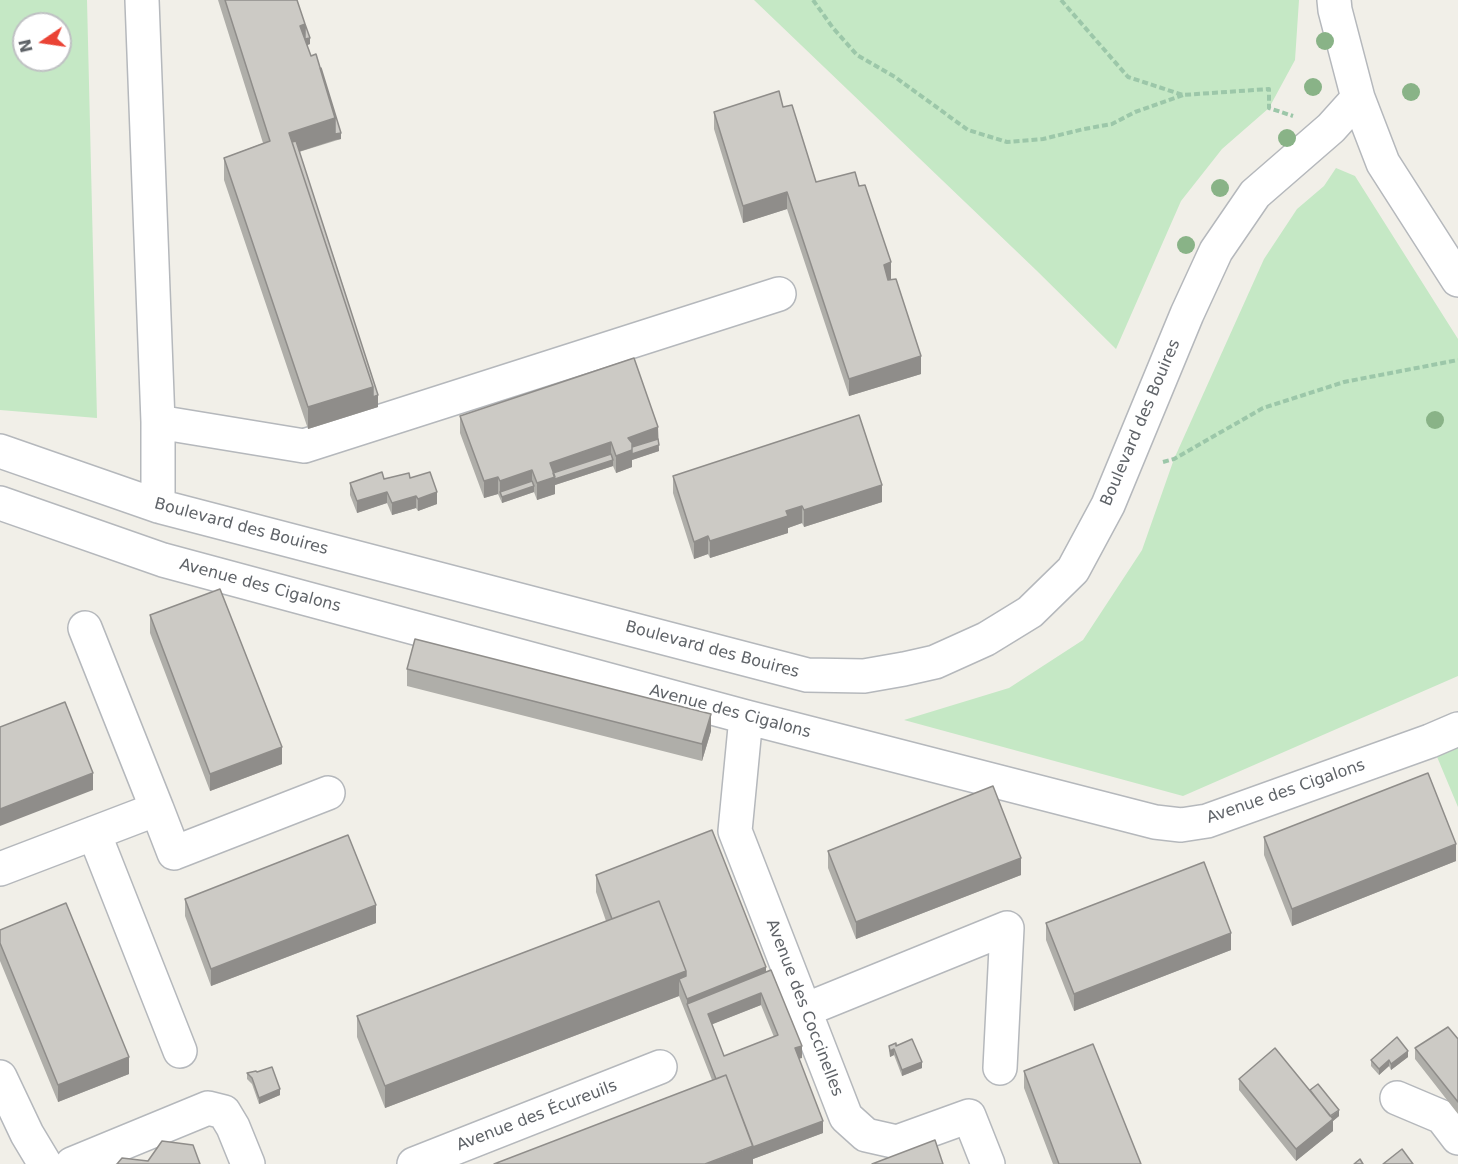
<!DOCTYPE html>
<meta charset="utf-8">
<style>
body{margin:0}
#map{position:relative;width:1458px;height:1164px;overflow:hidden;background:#f1efe8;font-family:"DejaVu Sans",sans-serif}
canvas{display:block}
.north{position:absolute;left:12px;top:12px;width:60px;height:60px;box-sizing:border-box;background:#fff;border:2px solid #bfc1c3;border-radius:50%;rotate:257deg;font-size:16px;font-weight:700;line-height:24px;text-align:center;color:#5f6368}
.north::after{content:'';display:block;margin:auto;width:21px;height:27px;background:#ea4335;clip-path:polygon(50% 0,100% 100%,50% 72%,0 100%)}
</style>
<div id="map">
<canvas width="1458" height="1164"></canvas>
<div class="north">N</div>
</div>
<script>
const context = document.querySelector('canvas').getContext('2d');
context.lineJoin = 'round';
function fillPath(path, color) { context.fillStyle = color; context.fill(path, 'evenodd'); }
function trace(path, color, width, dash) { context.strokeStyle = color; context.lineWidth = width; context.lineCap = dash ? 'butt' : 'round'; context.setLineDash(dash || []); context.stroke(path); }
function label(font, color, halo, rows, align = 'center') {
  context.font = font + ' "DejaVu Sans",sans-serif'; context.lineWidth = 4.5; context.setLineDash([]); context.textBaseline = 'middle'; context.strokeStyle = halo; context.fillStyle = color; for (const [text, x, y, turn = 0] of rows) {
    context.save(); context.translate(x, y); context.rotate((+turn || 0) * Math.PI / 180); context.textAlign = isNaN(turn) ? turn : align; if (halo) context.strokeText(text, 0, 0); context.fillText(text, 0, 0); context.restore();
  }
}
fillPath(new Path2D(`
 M0,0H87L97,418L0,410ZM24,24H60V60H24Z
 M754,0H1299L1295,60L1269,108L1222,149L1181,201L1116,349L1036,270Z
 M1336,168L1355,176L1458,339V676L1183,796L904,720L1009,688L1083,640L1142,550L1174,459L1264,259L1297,209L1324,186Z
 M1458,743V807L1435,752Z`), '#c5e8c5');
const minor = new Path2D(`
 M142,0L158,422V506
 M1334,0L1335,10L1358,98L1383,163L1458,280
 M158,422L304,446L779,294
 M0,451L158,506L807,675L864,676L904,669L935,662L986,639L1030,612L1073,570L1108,505L1187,314L1216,251L1255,194L1331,128L1358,98
 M0,503L163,560L746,717L1155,822L1181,825L1207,821L1430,741L1458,729
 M85,628L157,809
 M746,717L735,831L846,1117L866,1135L897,1142L969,1116L988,1164
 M94,833L180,1051
 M0,869L157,809L174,853L328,793
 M805,1010L1007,928L1000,1068
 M0,1077L27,1134L45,1164
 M1397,1098L1442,1117L1458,1138
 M72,1164L208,1108L224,1112L233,1127L248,1164
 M414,1164L660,1067`);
trace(minor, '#b5b8bc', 36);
trace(new Path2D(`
 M813,0L833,28L857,55L895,77L968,130L1007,142L1043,139L1084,129L1112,124L1135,112L1183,95
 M1061,0L1128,77L1183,95L1269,89V108L1293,116
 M1163,462L1174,459L1263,408L1344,382L1458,360`), '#9cc7a9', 4, [6, 3]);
trace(minor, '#fff', 33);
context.fillStyle = '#89b387';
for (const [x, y] of [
 [1325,41],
 [1313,87],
 [1411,92],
 [1287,138],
 [1220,188],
 [1186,245],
 [1435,420]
]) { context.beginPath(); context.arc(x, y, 9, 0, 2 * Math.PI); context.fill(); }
fillPath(new Path2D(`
 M218,0H297L310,44L307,45L341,139L299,152L378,407L308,429L224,180V158L263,143Z
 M783,107L816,182L891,279L921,374L849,396L787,209L743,223L714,129V112Z
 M460,416L658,441L659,451L632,460V467L616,473L613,466L555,485V494L537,500L534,492L502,503L498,494L484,498L460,433Z
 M673,476L882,502L804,527L802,523L788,528V533L710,558L708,554L694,559L673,493Z
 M410,478L437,504L418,511L416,508L392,515L387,503L357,513L350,495V483Z
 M150,615L282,764L210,791L150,633Z
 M407,669L711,731L702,761L407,686Z
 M1264,837L1456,861L1292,926L1264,855Z
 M828,851L1021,875L856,939L828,868Z
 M596,875L766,972L802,1058H799L823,1133L753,1159V1164L712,1080L679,996L385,1108L357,1037V1016L606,921L596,892ZM761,1005L774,1037L724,1056L712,1024Z
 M185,899L376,923L211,986L185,916Z
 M1046,923L1231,950L1074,1011L1046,940Z
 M0,930L129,1074L58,1102L0,961Z
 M1458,1039V1114L1415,1059V1048Z
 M889,1046H896L922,1068L902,1076L894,1055L890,1057L889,1052Z
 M1408,1057L1391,1070L1389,1066L1379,1075L1371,1066V1060Z
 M1024,1071L1141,1164H1053L1024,1088Z
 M247,1073L280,1095L259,1104L252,1084L247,1079Z
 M1239,1079L1310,1090L1339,1116L1333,1121V1131L1296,1161L1239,1090Z`), '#afaea9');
fillPath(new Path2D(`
 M305,24V46L300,26Z
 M310,38V44L305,46V39Z
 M335,118V140L292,154L289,133Z
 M341,133V139L335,140V134Z
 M787,192V209L743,223V206Z
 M891,262V279L884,282V265Z
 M921,356V374L849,396V379Z
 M373,387L378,395V407L308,429V407Z
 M658,427L659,451L632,460V467L616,473V456L628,438Z
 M611,442V460H613V466L555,485V494L537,500V483L550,463Z
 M532,470V487L534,486V492L502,503V497L500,492V481Z
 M498,477V494L484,498V481Z
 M882,485V502L804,527V510Z
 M387,492V503L357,513V501Z
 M437,492V504L418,511V499Z
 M416,496V508L392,515V503Z
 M802,506V523L788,528V533L710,558V541L786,511Z
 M708,536V554L694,559V542Z
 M711,714V731L702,761V744Z
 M282,747V764L210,791V774Z
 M93,773V790L0,826V809Z
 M1456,844V861L1292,926V909Z
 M1021,858V875L856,939V922Z
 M376,905V923L211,986V969Z
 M1231,933V950L1074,1011V994Z
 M766,967V984L687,1004V1016V999Z
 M686,971V993L679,979V996L385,1108V1086Z
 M761,993V1005L708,1026V1014Z
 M802,1046V1058L795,1060V1048Z
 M894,1049V1055L890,1057V1051Z
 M1408,1051V1057L1391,1070V1064Z
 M129,1057V1074L58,1102V1085Z
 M1389,1060V1066L1379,1075V1069Z
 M922,1062V1068L902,1076V1070Z
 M280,1089V1095L259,1104V1098Z
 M1339,1110V1116L1333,1121V1131L1296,1161V1149L1328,1119Z
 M823,1121V1133L753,1159V1164H705Z`), '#8f8d8a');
const building = new Path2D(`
 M225,0H297L305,24L300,26L311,56L316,54L335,118L289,133L373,387L308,407L224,158L270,141Z
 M305,24L310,38L305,39Z
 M320,68H321L341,133L335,134V118Z
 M779,91L783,107L792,105L816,182L855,172L859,186L865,185L891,262L884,265L888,280L896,279L921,356L849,379L787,192L743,206L714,112Z
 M296,141L378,395L373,397V387L292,142Z
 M634,358L658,427L628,438L632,443V450L616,456L611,442L550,463L555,477L537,483L532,470L500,481L498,477L484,481L460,416Z
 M859,415L882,485L804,510L802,506L786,511L788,516L710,541L708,536L694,542L673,476Z
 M658,439L659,445L632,454V447Z
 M611,454L613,460L555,479L553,473Z
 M382,472L384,479L409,473L410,478L430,472L437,492L418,499L416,496L392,503L387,492L357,501L350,483Z
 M532,481L534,486L502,497L500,492Z
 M220,589L282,747L210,774L150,615Z
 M415,639L711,714L702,744L407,669Z
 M65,702L93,773L0,809V727Z
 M1428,773L1456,844L1292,909L1264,837Z
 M993,786L1021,858L856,922L828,851Z
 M712,830L766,967L687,999L679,979L686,976V971L659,901L612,919L596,875Z
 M348,835L376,905L211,969L185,899Z
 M1204,862L1231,933L1074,994L1046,923Z
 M659,901L686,971L385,1086L357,1016Z
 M66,903L129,1057L58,1085L0,943V930Z
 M771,970L802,1046L795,1048L823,1121L753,1147L726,1075L716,1079L687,1004ZM761,993L778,1035L724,1056L708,1014Z
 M1448,1027L1458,1039V1102L1415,1048Z
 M1397,1037L1408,1051L1391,1064L1389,1060L1379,1069L1371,1060Z
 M912,1039L922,1062L902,1070L894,1049L890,1051L889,1046L896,1043V1046Z
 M1093,1044L1141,1164H1059L1024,1071Z
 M1275,1048L1333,1119L1296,1149L1239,1079Z
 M272,1067L280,1089L259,1098L252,1078L247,1073L256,1071L257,1072Z
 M726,1075L753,1146L705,1164H494Z
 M1318,1084L1339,1110L1330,1116L1310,1090Z
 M935,1140L943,1164H872Z
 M162,1141L193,1145L200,1164H117L122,1158L148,1161Z
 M1402,1149L1413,1164H1383Z
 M1360,1159L1363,1164H1354Z`);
fillPath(building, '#cccac5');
trace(building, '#8f8d8a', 1.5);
label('16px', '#5f6368', '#fff', [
 ["Boulevard des Bouires",1141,423,-67],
 ["Boulevard des Bouires",241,527,15],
 ["Avenue des Cigalons",260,586,15],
 ["Boulevard des Bouires",712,650,15],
 ["Avenue des Cigalons",730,712,15],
 ["Avenue des Cigalons",1286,792,-19],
 ["Avenue des Coccinelles",804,1008,69],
 ["Avenue des Écureuils",537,1116,-21]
]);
</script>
